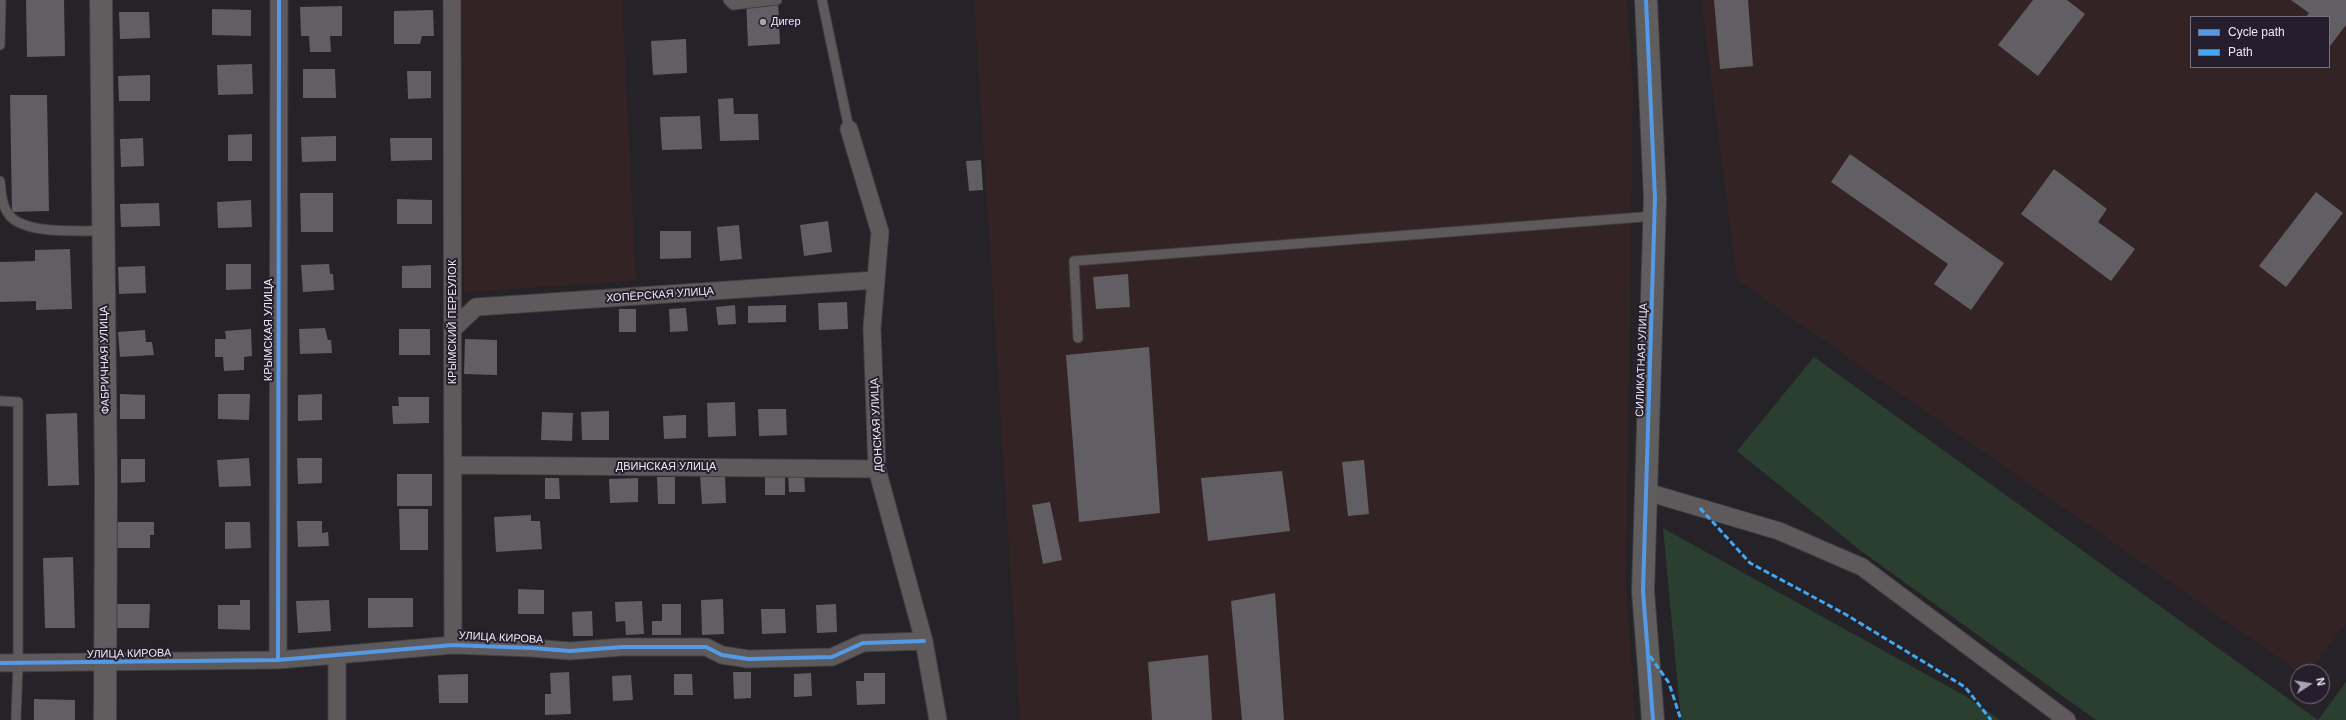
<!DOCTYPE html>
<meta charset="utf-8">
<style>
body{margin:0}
#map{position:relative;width:2346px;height:720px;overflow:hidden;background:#252228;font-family:Helvetica,sans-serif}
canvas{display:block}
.legend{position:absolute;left:2190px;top:16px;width:140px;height:52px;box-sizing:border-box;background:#261e2c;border:1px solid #77707c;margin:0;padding:5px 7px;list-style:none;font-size:12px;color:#f0eaf4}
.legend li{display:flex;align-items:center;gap:8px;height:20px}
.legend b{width:20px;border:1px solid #77707c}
.north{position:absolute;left:2290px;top:664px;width:40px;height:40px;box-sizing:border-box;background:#261e2c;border:1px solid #77707c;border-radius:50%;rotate:78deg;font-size:11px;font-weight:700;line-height:16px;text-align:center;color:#f0eaf4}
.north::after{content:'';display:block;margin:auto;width:14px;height:18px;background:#a9a4ad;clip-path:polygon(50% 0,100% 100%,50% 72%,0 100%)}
</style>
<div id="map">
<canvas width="2346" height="720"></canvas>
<ul class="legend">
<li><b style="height:5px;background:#5399e6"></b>Cycle path</li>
<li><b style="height:5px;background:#3fa9f5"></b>Path</li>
</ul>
<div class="north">N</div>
</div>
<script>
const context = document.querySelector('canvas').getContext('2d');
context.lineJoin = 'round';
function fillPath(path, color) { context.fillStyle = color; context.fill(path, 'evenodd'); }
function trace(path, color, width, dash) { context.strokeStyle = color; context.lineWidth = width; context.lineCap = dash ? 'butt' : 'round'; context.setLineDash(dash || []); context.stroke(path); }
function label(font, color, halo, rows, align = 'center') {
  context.font = font + ' Helvetica,sans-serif'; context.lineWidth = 4; context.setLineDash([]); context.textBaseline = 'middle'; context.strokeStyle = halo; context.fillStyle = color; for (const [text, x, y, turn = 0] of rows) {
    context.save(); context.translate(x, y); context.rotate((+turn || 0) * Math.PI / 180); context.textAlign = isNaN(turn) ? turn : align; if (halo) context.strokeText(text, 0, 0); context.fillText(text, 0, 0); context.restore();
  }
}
fillPath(new Path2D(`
 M462,0H622L636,281L464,292Z
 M974,0H1627L1633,90L1626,581L1635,720H1020Z
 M1701,0H2346V623L2309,672H2299L1737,280ZM2191,17H2329V67H2191Z`), '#342325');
fillPath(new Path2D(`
 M1814,357L2318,720L2346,682V720H2096L1861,551L1737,451Z
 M1663,528L1967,697L2000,720H1681Z`), '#2a3f30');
fillPath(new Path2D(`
 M26,0H64L65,56L27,57Z
 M746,0H778L780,44L748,46Z
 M1714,0H1748L1753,66L1720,69Z
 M2033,0H2067L2085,14L2038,76L1998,45Z
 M2291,0H2346V25L2330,46L2329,17H2306L2309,13Z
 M342,6V36H330L331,52H310L309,36H301L300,7Z
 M212,9L251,10V36L212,35Z
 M433,10L434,36H422L420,44H394V11Z
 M119,12H149L150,38L120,39Z
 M686,39L687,73L653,75L651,41Z
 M252,64L253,94L218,95L217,65Z
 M303,69H335L336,98H303Z
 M407,71H431V98L408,99Z
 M150,75V101H119L118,76Z
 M10,95H47L49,211L12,212Z
 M733,98L734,114H758L759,140L720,141L718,99Z
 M700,116L702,149L662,150L660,117Z
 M252,134V161H228V135Z
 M336,136V161L302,162L301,137Z
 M143,138L144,166L121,167L120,139Z
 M390,138H432V160L391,161Z
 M1850,154L2004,263L1971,310L1934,284L1948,264L1831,182Z
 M981,160L983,190L969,191L966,161Z
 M2054,169L2107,209L2098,222L2135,249L2111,281L2021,214Z
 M2316,192L2343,213L2286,287L2259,266Z
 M300,193H333V232H301Z
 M397,199L432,200V224H397Z
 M251,200L252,227L218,228L217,202Z
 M159,203L160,226L121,227L120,204Z
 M828,221L832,252L804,256L800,225Z
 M739,225L742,259L720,261L717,227Z
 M660,231H691V258L660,259Z
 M70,249L72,309L36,310V301L0,302V262L35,261V250Z
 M226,264H251V289L226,290Z
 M329,264L330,274H333L334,290L303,292L301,265Z
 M431,265V288H402V266Z
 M145,266L146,293L119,294L118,267Z
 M1128,274L1130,307L1096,309L1093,277Z
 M847,302L848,329L819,330L818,303Z
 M735,305L736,324L718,325L716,307Z
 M786,305V322L748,323V306Z
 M686,308L688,331L670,332L669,309Z
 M619,309H636V332H619Z
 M325,328L328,340H331L332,353L300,354L299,329Z
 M251,329L252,356L244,357V370L224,371L223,357H215V339H226L225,331Z
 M399,329H430V355H399Z
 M145,330L146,342H152L154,355L120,357L118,332Z
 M465,339L497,340V375L464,374Z
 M1149,347L1160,513L1079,522L1066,355Z
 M120,394L145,395V419H120Z
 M218,394H250L249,420L218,419Z
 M322,394V420L298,421V395Z
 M398,397H429V423L393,424L392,406H399Z
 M735,402L736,436L708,437L707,403Z
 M758,409H786L787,435L759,436Z
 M609,411V440H582L581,412Z
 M542,412L573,413L572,441L541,440Z
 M77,413L79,485L48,486L46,414Z
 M686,415V438L664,439L663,416Z
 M249,458L251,486L219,487L217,460Z
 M297,458H322V483L298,484Z
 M121,459H145V482L121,483Z
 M1364,460L1369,514L1348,516L1342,462Z
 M1282,471L1290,531L1208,541L1201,478Z
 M804,472L805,492H789L788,473Z
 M765,473H785V495H765Z
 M397,474H432V506H397Z
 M725,475L726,503L702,504L700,476Z
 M657,477H675V504H658Z
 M545,478H559L560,499H545Z
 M638,478V502L610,503L609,479Z
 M1050,502L1062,560L1043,564L1032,505Z
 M399,509H428V550H400Z
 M531,515V521H540L542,549L496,552L494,517Z
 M297,521H322V533L328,532L329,546L298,547Z
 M115,522H154V535H150V548H115Z
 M225,522H250L251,548L225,549Z
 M73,557L75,628H45L43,558Z
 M518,589L544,590V614H518Z
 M1275,593L1284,720H1242L1231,601Z
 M368,598H413V627L368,628Z
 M723,599L724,634L702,635L701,600Z
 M240,600H250V630L218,629V605H240Z
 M329,600L331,631L298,633L296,601Z
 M642,601L644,634L626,635L625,621L616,622L615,602Z
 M116,604H150L149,628H115Z
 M662,604H681V635H652V621H662Z
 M836,604L837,632L817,633L816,605Z
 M761,609H785L786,633L762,634Z
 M592,611L593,636H573L572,612Z
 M1208,655L1212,720H1152L1148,662Z
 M569,672L571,714L545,715V694H551L550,673Z
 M733,672H751V698L734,699Z
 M811,673L812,696L794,697V674Z
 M864,673H885V704L857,705L856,681H864Z
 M468,674V703H439L438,675Z
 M674,674H692L693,695H674Z
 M631,675L633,700L613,701L612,676Z
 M34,699L75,700V720H34Z`), '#615e64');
const lane = new Path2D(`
 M728,0L733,5L777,0
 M822,0L849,129
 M0,45L1,0
 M0,181C1,193 2,207 10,216C27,235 80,230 104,231
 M1078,338L1074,261L1655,216
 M0,401L18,402V663L16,720`);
const street = new Path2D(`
 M452,0L453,645
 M849,129L880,232L872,328L877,469L924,641L938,720
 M453,329L476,307L876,280
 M454,465L877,469
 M1647,492L1779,531L1862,567L2067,720
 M278,660L279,0
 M0,663L278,660L453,645L532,648L570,651L622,647H706L722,655L748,659L832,657L863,643L924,641
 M337,720V656`);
const secondary = new Path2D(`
 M101,0L106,481L105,720
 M1646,0L1655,198L1643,591L1653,720`);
trace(lane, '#413f44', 11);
trace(street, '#413f44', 19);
trace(secondary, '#413f44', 24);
trace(lane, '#5e5a5b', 9);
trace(street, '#5e5a5b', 17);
trace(secondary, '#605d5e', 22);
trace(new Path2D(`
 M1700,508L1750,563L1845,614L1965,687L1991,720
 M1650,656L1669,683L1681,720`), '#3fa9f5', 3, [6, 3]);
trace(new Path2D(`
 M1646,0L1655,198L1643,591L1653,720
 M278,660L279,0
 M0,663L278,660L453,645L532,648L570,651L622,647H706L722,655L748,659L832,657L863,643L924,641`), '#5399e6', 4);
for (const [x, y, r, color] of [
 [763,22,4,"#a9a4ad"]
]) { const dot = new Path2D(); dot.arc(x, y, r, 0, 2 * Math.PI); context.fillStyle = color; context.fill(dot); trace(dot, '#261e2c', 1.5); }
label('11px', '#f0eaf4', '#261e2c', [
 ["Дигер",771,22]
], 'left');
label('11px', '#f0eaf4', '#261e2c', [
 ["ХОПЁРСКАЯ УЛИЦА",660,295,-4],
 ["КРЫМСКИЙ ПЕРЕУЛОК",453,322,-90],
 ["КРЫМСКАЯ УЛИЦА",269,330,-90],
 ["ФАБРИЧНАЯ УЛИЦА",105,360,-91],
 ["СИЛИКАТНАЯ УЛИЦА",1642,360,-88],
 ["ДОНСКАЯ УЛИЦА",877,425,-93],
 ["ДВИНСКАЯ УЛИЦА",666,467],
 ["УЛИЦА КИРОВА",501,638,3],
 ["УЛИЦА КИРОВА",129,654,-1]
]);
</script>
